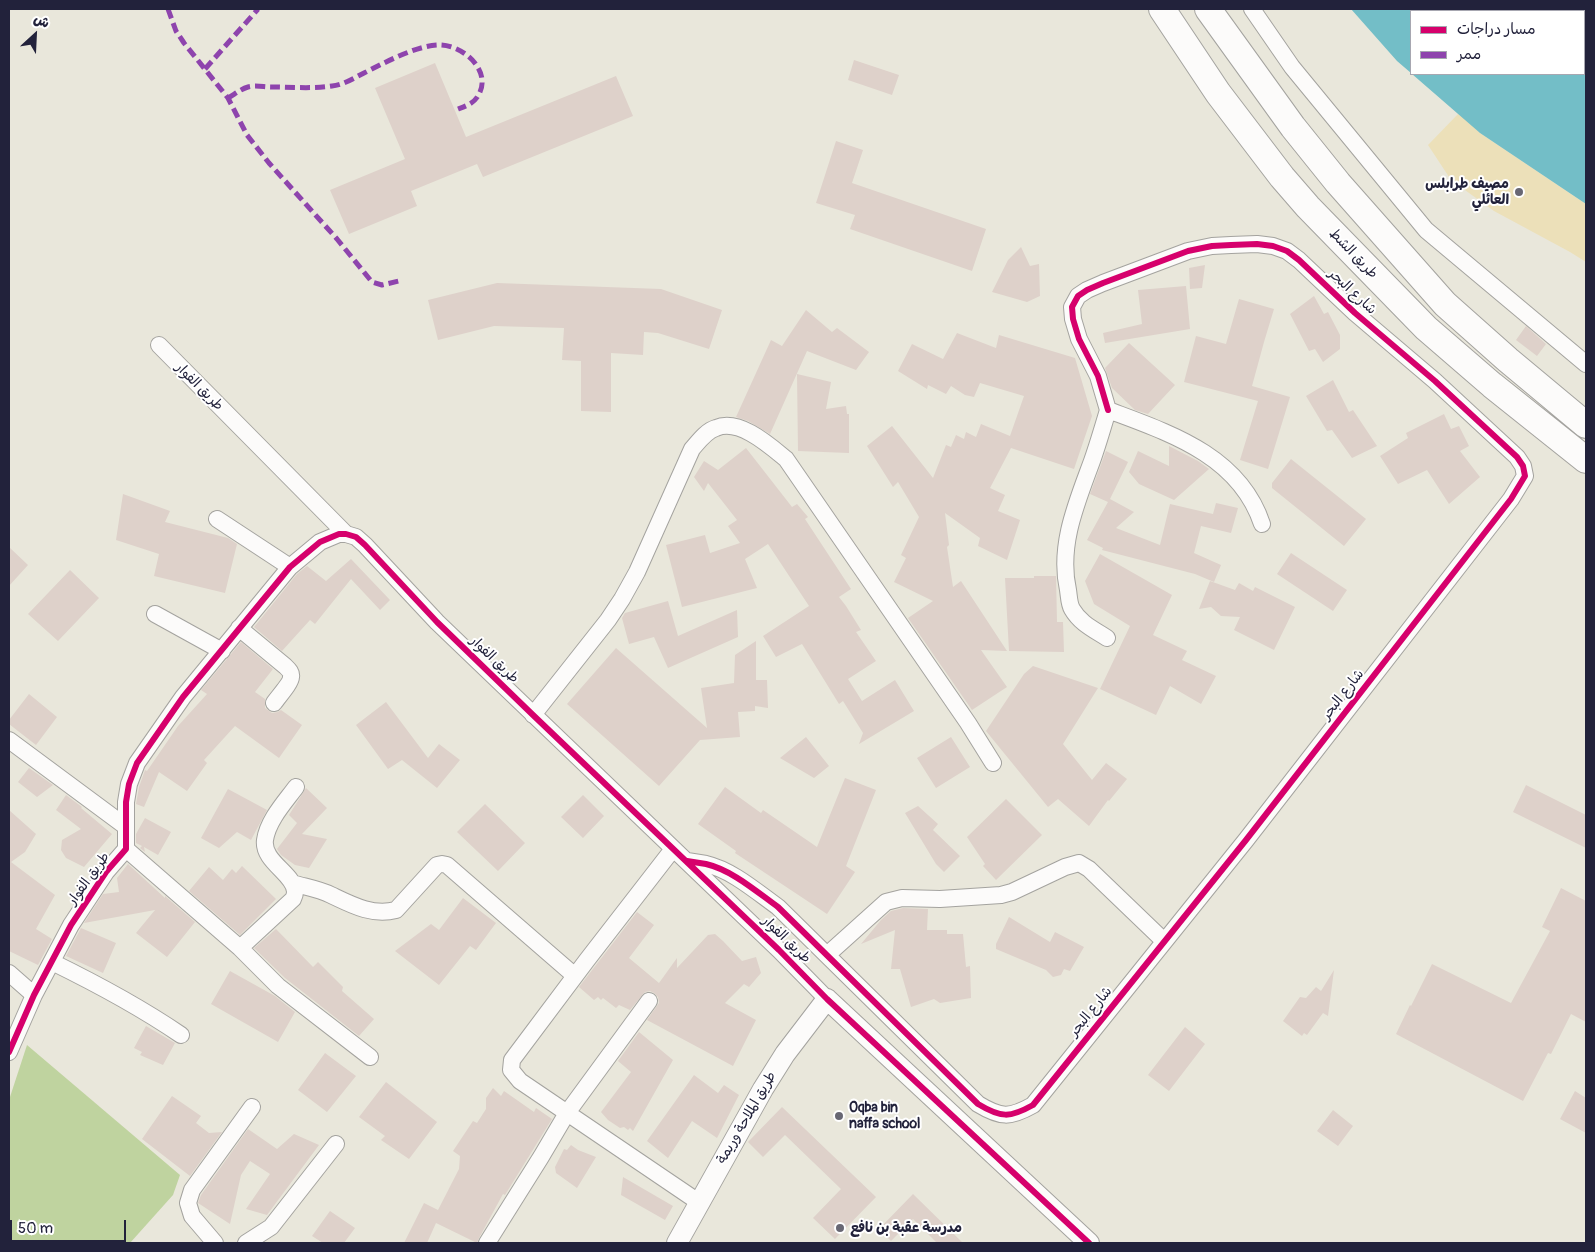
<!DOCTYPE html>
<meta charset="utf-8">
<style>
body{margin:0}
#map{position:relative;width:1595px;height:1252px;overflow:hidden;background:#e9e7db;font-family:Pangolin,"Playpen Sans Arabic",sans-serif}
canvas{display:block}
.frame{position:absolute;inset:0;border:10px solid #22223b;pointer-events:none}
.legend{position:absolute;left:1410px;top:10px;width:175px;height:65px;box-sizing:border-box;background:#fff;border:1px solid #a7a7b1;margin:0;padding:6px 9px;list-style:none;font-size:15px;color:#22223b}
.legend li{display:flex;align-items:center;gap:10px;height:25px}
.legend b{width:25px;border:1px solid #a7a7b1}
.north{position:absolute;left:10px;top:10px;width:50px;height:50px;-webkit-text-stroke:4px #fff;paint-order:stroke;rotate:25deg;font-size:14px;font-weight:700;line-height:20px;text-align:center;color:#22223b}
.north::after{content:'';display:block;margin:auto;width:18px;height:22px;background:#22223b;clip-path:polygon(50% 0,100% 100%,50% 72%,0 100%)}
.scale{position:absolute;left:10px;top:1220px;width:116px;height:22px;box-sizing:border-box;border:2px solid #22223b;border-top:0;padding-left:6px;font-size:15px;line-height:18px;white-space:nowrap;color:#22223b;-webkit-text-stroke:4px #fff;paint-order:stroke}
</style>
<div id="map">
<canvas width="1595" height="1252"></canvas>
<div class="frame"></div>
<ul class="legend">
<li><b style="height:6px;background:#d6006c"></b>مسار دراجات</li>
<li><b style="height:6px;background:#8e44ad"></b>ممر</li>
</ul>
<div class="north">ش</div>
<div class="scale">50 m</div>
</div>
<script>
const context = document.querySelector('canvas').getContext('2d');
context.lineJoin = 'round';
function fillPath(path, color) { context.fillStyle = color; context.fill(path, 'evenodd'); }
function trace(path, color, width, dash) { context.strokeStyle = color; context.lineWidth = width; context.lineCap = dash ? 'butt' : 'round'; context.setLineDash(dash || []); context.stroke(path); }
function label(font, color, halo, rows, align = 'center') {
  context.font = font + ' Pangolin,"Playpen Sans Arabic",sans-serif'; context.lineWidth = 4; context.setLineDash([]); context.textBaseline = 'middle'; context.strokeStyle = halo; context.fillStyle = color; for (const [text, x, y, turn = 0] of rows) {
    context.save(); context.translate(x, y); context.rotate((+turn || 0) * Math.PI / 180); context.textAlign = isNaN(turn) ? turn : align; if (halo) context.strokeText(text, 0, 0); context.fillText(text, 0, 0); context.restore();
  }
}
fillPath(new Path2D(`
 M27,1045L180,1175L173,1195L130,1243H9V1100Z`), '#bfd39f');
fillPath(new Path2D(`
 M1459,113L1480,133L1586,204V262L1570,252L1494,211L1451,180L1428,145Z`), '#ece0b9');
fillPath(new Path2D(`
 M1351,9H1586V204L1480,133L1412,74H1584V11H1411V73L1397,61Z`), '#73bec7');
fillPath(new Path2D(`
 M854,60L899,75L892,95L848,80Z
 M435,63L466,137L616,76L633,116L483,177L477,164L411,191L417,206L349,234L330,190L405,159L375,88Z
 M836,141L863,150L852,183L986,229L972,271L850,229L855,215L816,203Z
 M1021,247L1030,266L1039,264L1040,296L1027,302L992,292L1008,260Z
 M1205,265L1202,288L1190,289L1189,268Z
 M497,283L661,289L722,310L709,349L658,333L644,332L643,355L611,353V412L581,411V361L562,360L564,328L494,326L438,340L428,300Z
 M1186,286L1190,329L1105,343L1103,333L1142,324L1138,290Z
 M1314,296L1324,314L1328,312L1340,335V349L1323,362L1315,349L1309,351L1290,314Z
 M1239,299L1274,309L1264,342L1252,386L1290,397L1268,469L1240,460L1258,401L1184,382L1196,336L1226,344Z
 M806,310L832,332L837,328L869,352L856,370L807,351L770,434L748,421L736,417L771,340L782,346Z
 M1526,326L1546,344L1537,356L1516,340Z
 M957,333L996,348L999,335L1075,358L1092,416L1074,469L1011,448L990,488L1005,495L998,511L1020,520L1007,560L978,546L980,538L945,513L949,545L947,547L953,587L961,581L1007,651L981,650L1007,687L972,710L908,618L933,601L894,582L906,558L901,555L919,517L898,482L893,487L867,446L892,426L933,478L946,445L951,447L956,435L964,439L966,432L976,437L981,424L1010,436L1024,396L980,383L974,397L965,395L951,386L946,394L928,385L927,389L898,371L912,344L943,359Z
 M1129,343L1175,385L1148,414L1135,410L1112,388L1105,368Z
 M797,374L831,382L826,409L846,406L847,414H849V453L798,451Z
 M1333,380L1349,412L1353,410L1377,446L1352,458L1332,430L1327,431L1306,396Z
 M1444,414L1451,429L1459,426L1469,446L1460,451L1480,477L1449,504L1427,470L1398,484L1380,456L1408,438L1406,433Z
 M1169,446L1198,461L1209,469L1174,500L1139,484L1129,472L1138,451L1169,466Z
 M746,448L792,507L797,504L808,517L805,519L851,589L839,597L846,606L861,630L856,632L876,661L848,679L862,701L895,680L914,711L859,744L863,733L843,701L839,704L802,644L776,657L763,636L809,606L768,544L745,559L757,588L682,607L666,545L705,535L710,553L740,543L728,526L737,520L708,483L704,491L694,477L704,461L718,470Z
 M1106,451L1128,462L1110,499L1134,512L1116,528L1160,545L1170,504L1213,514L1216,503L1238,508L1231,533L1201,526L1194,553L1221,565L1214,582L1195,574L1102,550L1103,548L1087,540L1108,502L1090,494Z
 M1291,459L1366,519L1344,546L1272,488V483Z
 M123,494L170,511L165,522L228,538L237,544L225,593L154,576L159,554L116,540Z
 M9,547L28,565L9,586Z
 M1291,553L1347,590L1333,611L1277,574Z
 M1100,554L1172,595L1153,635L1187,651L1182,660L1216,676L1201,704L1170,686L1156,715L1100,689L1130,626L1094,604L1085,581Z
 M351,559L390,600L380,610L351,579L315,624L310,620L282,651L254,627L297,574L307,566L326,581Z
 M70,570L99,598L58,641L28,614Z
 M1034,576H1056L1057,622H1063L1064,652L1009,651L1005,578H1034Z
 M1210,581L1235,590L1239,583L1253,591L1255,587L1295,607L1274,650L1234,630L1240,617L1221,616L1211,607L1199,609Z
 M668,601L678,636L737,610L738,637L668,668L654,637L629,644L622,618L625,613Z
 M756,641V680H767L768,708L755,706V711L738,712L740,737L700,740L659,786L567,704L616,648L707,728L701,688L734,683L735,655Z
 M241,642L273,669L255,692L265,699V708L272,713L278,712L281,710L302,725L279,758L235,726L204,760L207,763L187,791L159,772L144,807L136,804L139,787L145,770L147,771L178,726L207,694L201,690Z
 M1033,666L1098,688L1063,744L1092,780L1106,763L1127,779L1109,801L1108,800L1089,826L1058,799L1048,807L986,731L1024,674Z
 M29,694L57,717L36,745L9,724V720Z
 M386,702L428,758L439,744L460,760L437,788L402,760L388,769L356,725Z
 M806,737L829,766L814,778L780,758Z
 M951,737L970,767L936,788L917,758Z
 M29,768L53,785L37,797L18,782Z
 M845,778L876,790L846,866L855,872L827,914L735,853L736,851L698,824L725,787L761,813L763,810L817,847Z
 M1526,785L1586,815V848L1513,812Z
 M306,788L327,808L302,834L327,839L309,868L295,865L281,855L277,849L297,823L289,815Z
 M228,789L267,810L251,840L237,832L219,848L201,838Z
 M66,795L82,807L81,808L112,834L84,867L66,858L61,850L62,840L81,829L56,810Z
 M583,795L604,816L583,838L561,817Z
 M1006,799L1042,835L996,880L983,866L985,864L967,837Z
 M485,804L525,843L498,871L457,832Z
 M918,806L938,824L933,830L960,856L944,872L936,864L905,813Z
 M9,810L36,834L25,852L11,862L55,895L36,929L52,939L38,965L9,951Z
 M145,818L171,832L158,855L144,847L145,852L140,848L142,846L136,843V834Z
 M128,864L165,898V896L195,922L167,957L136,933L155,910L84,923L103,894L119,892L117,878Z
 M242,866L276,899L240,935L189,891L209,867L223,880L232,869L236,873Z
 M1561,888L1586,901V1022L1571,1014L1551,1054L1548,1053L1523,1101L1396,1034L1410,1005L1411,1006L1432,964L1511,1003L1550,931L1542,927Z
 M463,898L496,923L476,950L470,946L439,985L395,951L431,924L439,930Z
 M903,908L928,909L927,930H947V934H963L966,967L970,966L971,998L940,1003L934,999L911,1007L900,969H891L895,930L861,944L881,920L891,911Z
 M637,912L654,925L629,958L659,983L677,958V968L708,935L715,934L723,941L742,961L756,957L761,973L749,987L744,984L725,1003L756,1020L733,1066L647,1020L659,1003L658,997L654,993L650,991L645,992L630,1010L619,1005L616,1008L603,998L601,1000L598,997L594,1000L579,987Z
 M1009,917L1050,942L1055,932L1084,947L1070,971L1064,969L1061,975L1053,977L1046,970L996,949V944Z
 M81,928L116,943L103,973L66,956Z
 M276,929L313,967L318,962L343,987L342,991L374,1019L359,1036L285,978L254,948Z
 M1334,970L1328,1016L1323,1013L1307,1035L1304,1033L1302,1036L1283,1021L1300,997L1306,998L1316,987L1321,991Z
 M230,971L275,996L295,1012L278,1042L211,1004Z
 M146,1026L175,1043L163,1065L140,1055L142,1052L134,1048Z
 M1185,1027L1205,1044L1169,1091L1148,1075Z
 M639,1032L673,1060L633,1131L630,1128L628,1130L624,1127L620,1128L608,1120L601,1112L631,1072L618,1061Z
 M325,1053L356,1076L327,1112L298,1090Z
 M694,1075L718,1093L724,1085L739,1095L717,1138L692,1121L668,1158L647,1141Z
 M386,1082L437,1122L409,1159L381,1140L385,1136L359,1117Z
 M493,1088L501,1096L504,1091L534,1112L536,1108L552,1119L505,1195L503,1194L479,1238L477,1243L436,1223L427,1243H404L424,1203L438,1210L459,1169L460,1156L453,1151L473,1121L477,1123L486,1109V1098Z
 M1575,1091L1586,1098V1133L1560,1119Z
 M172,1096L201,1116L196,1123L209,1133L222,1132L190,1176L142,1139Z
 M782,1107L876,1197L835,1239L813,1218L841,1189L785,1135L763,1157L748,1142Z
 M1333,1110L1353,1126L1338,1146L1317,1131Z
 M248,1129L277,1149L294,1134L319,1145L267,1215L246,1209L270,1174L250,1161L241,1175L230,1224L198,1203L201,1195Z
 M571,1145L578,1150L596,1157L577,1188L556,1173L555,1167L564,1149L567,1150Z
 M623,1177L673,1206L665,1220L621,1195Z
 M913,1194L963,1243H937L913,1219L891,1241L879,1229Z
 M330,1211L355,1228L344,1243H323L312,1236Z`), '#ded1ca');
const minor = new Path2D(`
 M1252,9L1292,67L1426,230L1586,364
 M159,345L346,534
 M1108,410C1169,433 1239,455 1262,524
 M217,519L290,567
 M155,614L222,651
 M239,628L285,666C288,669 292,672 291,677C291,683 278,697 274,703
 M1107,638C1093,629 1080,623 1072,609C1069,604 1069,596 1068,590C1058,545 1077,502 1092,461C1098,444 1103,427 1108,410
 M533,715L608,620L622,599L637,572L692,449C699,441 706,431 716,428C739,418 769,445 786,459L968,723L993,763
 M9,740L125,826
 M126,849L240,948L278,986L370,1057
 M673,849L587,960L512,1060L511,1070L520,1081L700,1203
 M687,861C693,862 700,863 706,864C732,870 757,892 778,907L978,1104C1001,1118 1010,1118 1033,1105L1246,840L1511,499L1525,476L1523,466L1517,457L1435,381L1355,313L1299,260L1287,251L1273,246L1257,244L1231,245L1212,246L1188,251L1103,283L1087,290L1078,296L1072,307L1073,319L1079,339L1098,376L1108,410
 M292,883C305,887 319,889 331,895C352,905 372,916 396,910L437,865L442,864L447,865L575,976
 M240,948L293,899C294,897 295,895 295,892C295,874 262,862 265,840C268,820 285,802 296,787
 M827,955L886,902L902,898L940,899L1001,895L1012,892L1065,867L1079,863L1089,869L1164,941
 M52,962C97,984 140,1007 181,1035
 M9,973L34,995
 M9,1052L34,995L71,925L106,872L126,849V802L129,784L137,763L183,697L290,567L320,542L339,534H346L356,537L365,545L437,622L779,950L827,999
 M215,1243L192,1216L188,1203L192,1190L252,1107
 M246,1243L271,1227L336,1144
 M487,1243L541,1157L567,1113L649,1001`);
const tertiary = new Path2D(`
 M677,1243L763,1089L785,1054L827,999L1089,1243`);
const trunk = new Path2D(`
 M1162,9L1218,93L1282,177L1308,207L1426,328L1492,385L1586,460
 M1208,9L1293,127L1338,183L1445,304L1508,360L1586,425`);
trace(minor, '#a4a39f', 18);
trace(tertiary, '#a4a39f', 22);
trace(trunk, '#a4a39f', 28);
trace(minor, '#fcfbfa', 16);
trace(tertiary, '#fcfbfa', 20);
trace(trunk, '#fcfbfa', 26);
trace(new Path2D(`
 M168,9L176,31L184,43L228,98L247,135L269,163L337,239L372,282L382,285L399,281
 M205,69L258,9
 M228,98C235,94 241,89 248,87C255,85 264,87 271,87C291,87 312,89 332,86C343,85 354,78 364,73C384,63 415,46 438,45C462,44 492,70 479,94C475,103 466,106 458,109`), '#8e44ad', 5, [10, 5]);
trace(new Path2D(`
 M687,861C693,862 700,863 706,864C732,870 757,892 778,907L978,1104C1001,1118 1010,1118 1033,1105L1246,840L1511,499L1525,476L1523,466L1517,457L1435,381L1355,313L1299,260L1287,251L1273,246L1257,244L1231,245L1212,246L1188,251L1103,283L1087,290L1078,296L1072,307L1073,319L1079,339L1098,376L1108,410
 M9,1052L34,995L71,925L106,872L126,849V802L129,784L137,763L183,697L290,567L320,542L339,534H346L356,537L365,545L437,622L533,715L779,950L827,999L1089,1243`), '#d6006c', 6);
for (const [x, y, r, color] of [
 [1519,192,5,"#686773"],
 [839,1116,5,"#686773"],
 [840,1228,5,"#686773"]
]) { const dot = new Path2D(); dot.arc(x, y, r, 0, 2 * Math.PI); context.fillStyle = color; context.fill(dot); trace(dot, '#fff', 2); }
label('bold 14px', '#22223b', '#fff', [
 ["مصيف طرابلس",1509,184,"right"],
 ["العائلي",1509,200,"right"],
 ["Oqba bin",849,1108],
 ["naffa school",849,1124],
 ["مدرسة عقبة بن نافع",850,1228]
], 'left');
label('14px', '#22223b', '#fff', [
 ["طريق الشط",1353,254,46],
 ["شارع البحر",1352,292,43],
 ["طريق الفوار",199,387,45],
 ["طريق الفوار",494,660,44],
 ["شارع البحر",1343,695,-52],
 ["طريق الفوار",89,879,-54],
 ["طريق الفوار",786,940,44],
 ["شارع البحر",1091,1012,-51],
 ["طريق الملاحة وريمة",747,1118,-60]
]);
</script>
